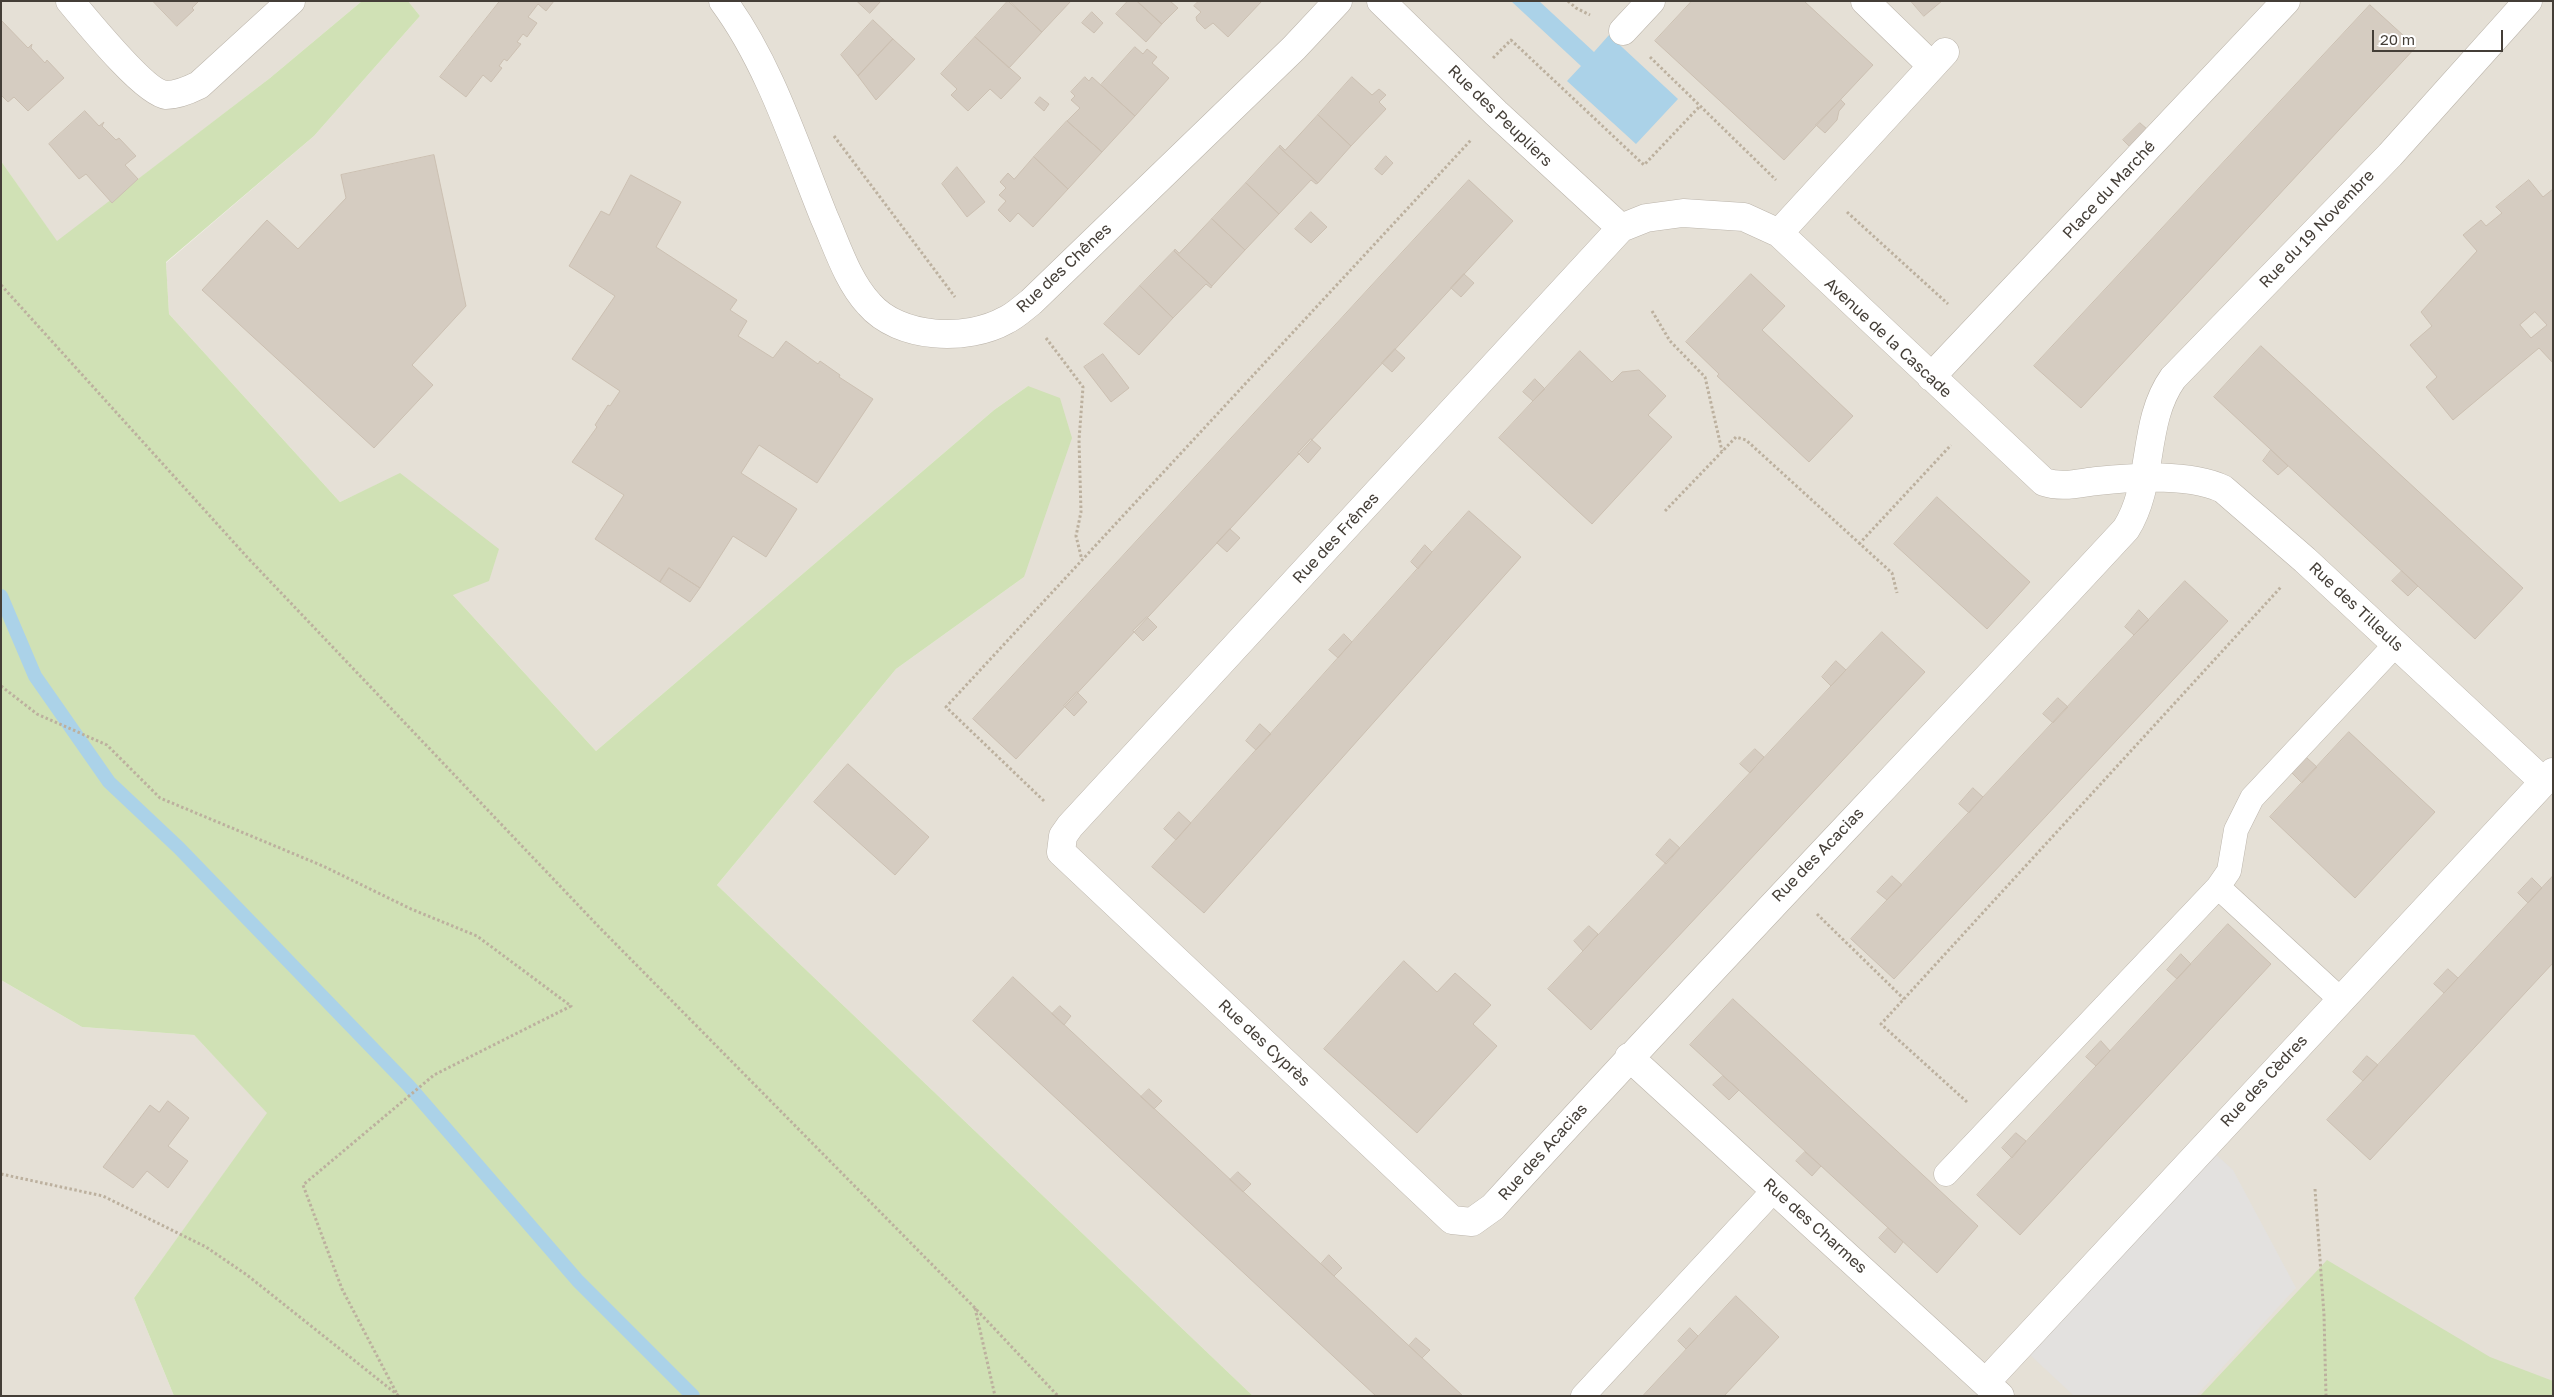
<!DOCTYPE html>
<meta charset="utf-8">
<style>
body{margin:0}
#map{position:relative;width:2554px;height:1397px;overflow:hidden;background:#f2eee8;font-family:"Golos Text",sans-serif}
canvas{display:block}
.frame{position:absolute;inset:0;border:2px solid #443e37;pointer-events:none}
.scale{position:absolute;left:2372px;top:30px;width:131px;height:22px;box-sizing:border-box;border:2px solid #443e37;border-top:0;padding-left:6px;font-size:15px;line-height:18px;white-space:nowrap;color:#443e37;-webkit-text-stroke:4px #fff;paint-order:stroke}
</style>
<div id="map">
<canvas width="2554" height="1397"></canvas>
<div class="frame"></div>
<div class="scale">20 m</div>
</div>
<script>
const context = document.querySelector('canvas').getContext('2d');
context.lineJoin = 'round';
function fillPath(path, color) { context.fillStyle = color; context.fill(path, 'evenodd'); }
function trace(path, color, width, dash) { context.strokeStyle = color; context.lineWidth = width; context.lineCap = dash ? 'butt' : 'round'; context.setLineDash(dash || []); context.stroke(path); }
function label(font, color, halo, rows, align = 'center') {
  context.font = font + ' "Golos Text",sans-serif'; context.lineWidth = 4.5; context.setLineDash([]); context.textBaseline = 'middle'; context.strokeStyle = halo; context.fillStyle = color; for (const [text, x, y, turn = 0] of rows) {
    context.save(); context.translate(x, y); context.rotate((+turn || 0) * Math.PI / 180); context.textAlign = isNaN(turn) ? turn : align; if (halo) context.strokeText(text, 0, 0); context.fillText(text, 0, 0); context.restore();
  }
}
fillPath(new Path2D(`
 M1,1H362L270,78L57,242L1,161Z
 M408,1H2553V1396H1253L717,885L896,669L1024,577L1028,386L994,410L596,751L453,595L400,474L340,502L169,314L166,263L314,136L420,16Z
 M1,980L82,1027L194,1035L268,1113L134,1298L174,1396H1Z`), '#e5e0d6');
fillPath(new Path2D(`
 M362,1H408L420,16L314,136L166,262L169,314L340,502L400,473L499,549L489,581L453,595L596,751L994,410L1028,386L1060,398L1072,438L1024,577L896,669L717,885L1253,1396H174L134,1298L267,1113L194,1035L82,1027L1,980V161L57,241L270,78Z
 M2327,1260L2490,1357L2553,1381V1396H2200Z`), '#d0e1b5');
fillPath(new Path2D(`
 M2199,1139L2233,1170L2296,1288L2196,1396H2074L2013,1339Z`), '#e3e1df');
fillPath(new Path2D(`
 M1511,1H1539L1594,52L1609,35L1678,99L1636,144L1567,81L1581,66Z`), '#abd2e8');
trace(new Path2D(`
 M1,596L35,676L109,782L179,848L408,1085L578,1281L693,1396`), '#abd2e8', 14);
const building = new Path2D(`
 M153,1H199L192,8L194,10L177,26Z
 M500,1H554L546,11L538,4L528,17L537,23L527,37L523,34L517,42L521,44L507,61L504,59L499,66L502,68L491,82L483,75L466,97L440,77Z
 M857,1H881L870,13Z
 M1008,1L1042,32L1009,68L975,37Z
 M1010,1H1071L1042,32Z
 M1128,1H1137L1162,24L1146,42L1116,14Z
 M1137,1H1170L1178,8L1162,24Z
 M1199,1H1262L1228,37L1213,23L1205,29L1197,21L1196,17L1201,12L1194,6Z
 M1692,1H1804L1873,65L1784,160L1655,41Z
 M1911,1H1942L1924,16Z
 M2370,5L2416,47L2081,408L2034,366Z
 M1092,12L1103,23L1094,33L1082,23Z
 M1,20L28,48L32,44L31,48L45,63L47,60L64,78L28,111L14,97L8,102L1,95Z
 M873,20L893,39L858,76L841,55Z
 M975,37L1021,78L1001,99L990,89L968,111L951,95L957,89L941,74Z
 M893,39L915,59L876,100L858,76Z
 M1135,47L1143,54L1147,49L1157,57L1152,63L1169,78L1135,116L1101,85Z
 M1085,77L1089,81L1092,77L1135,116L1102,152L1067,121L1080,108L1071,100L1075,96L1071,92Z
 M1352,77L1372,95L1379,89L1386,95L1379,102L1386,109L1351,146L1318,115Z
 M1040,97L1049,104L1044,111L1035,103Z
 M1841,100L1845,104L1839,111L1837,120L1825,133L1816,125Z
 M85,111L99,126L104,122L102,126L116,140L119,138L136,156L125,165L138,179L112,203L86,174L79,179L49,144Z
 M1318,115L1351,146L1318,183L1279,147L1280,145L1285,150Z
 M1067,121L1102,152L1068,189L1034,157Z
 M2140,123L2147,129L2130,147L2123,140Z
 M1279,147L1318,183L1316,184L1311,180L1279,214L1246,183Z
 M434,155L466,306L412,365L433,385L374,448L202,290L267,220L298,249L346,198L341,175Z
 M1386,156L1393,163L1382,175L1375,169Z
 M1034,157L1068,189L1033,227L1018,213L1010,222L998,210L1006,201L999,195L1006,188L1000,182L1008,173L1014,179Z
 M957,167L985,202L967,217L942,184Z
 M631,175L681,202L656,247L737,300L730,310L747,321L738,336L773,358L786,341L818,364L820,361L840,375L839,377L873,399L817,483L759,445L741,473L797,509L766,557L733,536L700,588L669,568L660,582L595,539L624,495L572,462L597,427L595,425L608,405L610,406L620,391L572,359L615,296L569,266L601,211L609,215Z
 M1469,180L1513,221L1230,529L1016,759L973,719Z
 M2529,180L2543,197L2553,189V363L2539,348L2453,420L2426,387L2437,377L2410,345L2432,326L2421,312L2477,251L2463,235L2481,220L2486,226L2502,213L2496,207ZM2535,312L2547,325L2531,338L2520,325Z
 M1246,183L1279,214L1245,250L1212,219Z
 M1311,212L1327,227L1311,243L1295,229Z
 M1212,219L1245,250L1212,286L1174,251L1175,249L1179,253Z
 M1174,251L1212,286L1211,288L1206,284L1173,318L1140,286Z
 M1464,274L1474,283L1461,297L1451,288Z
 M1751,274L1785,306L1762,330L1853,416L1809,462L1717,376L1719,374L1686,342Z
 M1140,286L1173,318L1139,355L1104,324Z
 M2261,346L2523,588L2475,639L2214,397Z
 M1395,349L1405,358L1392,372L1382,363Z
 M1580,351L1612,382L1622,372L1639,370L1666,396L1648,415L1672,437L1592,524L1499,438Z
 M1103,354L1129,388L1111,402L1084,367Z
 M1535,379L1545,389L1533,401L1523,392Z
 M1311,439L1321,448L1308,463L1298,453Z
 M2271,450L2288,466L2278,475L2263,461Z
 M1937,497L2030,582L1987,629L1894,544Z
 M1469,511L1521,557L1204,913L1152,867Z
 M1230,529L1240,538L1227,552L1217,543Z
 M1425,545L1432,552L1418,569L1411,562Z
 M669,568L700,588L690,602L660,582Z
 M2402,571L2418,586L2408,596L2392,581Z
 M2185,581L2228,621L1894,979L1851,939Z
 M2139,610L2149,620L2134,635L2125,627Z
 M1147,617L1157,627L1143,641L1133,631Z
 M1882,632L1925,672L1591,1030L1548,989Z
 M1344,634L1352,642L1338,658L1329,650Z
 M1836,661L1846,670L1831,686L1822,677Z
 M1077,692L1087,702L1074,716L1064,706Z
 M2058,698L2068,707L2053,723L2043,714Z
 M1260,724L1271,734L1256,750L1246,741Z
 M2349,732L2435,812L2355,898L2270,817Z
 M1755,749L1764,757L1750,773L1740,764Z
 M2307,758L2317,767L2302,783L2292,773Z
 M848,764L929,837L895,875L814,802Z
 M1973,788L1983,797L1969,813L1959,804Z
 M1179,812L1191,823L1176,840L1164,829Z
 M1670,839L1680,848L1666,864L1656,855Z
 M1892,876L1902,885L1887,900L1877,892Z
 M2553,876V963L2370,1160L2327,1120Z
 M2532,878L2542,888L2528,903L2518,893Z
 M2228,924L2271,964L2020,1235L1977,1195Z
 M1589,926L1598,934L1583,951L1574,941Z
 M2181,954L2191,964L2177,979L2167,970Z
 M1404,961L1437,992L1455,973L1491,1005L1473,1024L1497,1046L1417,1133L1324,1049Z
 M2448,969L2458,978L2444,993L2434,984Z
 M1013,977L1321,1264L1462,1395L1376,1396L973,1021Z
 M1733,999L1978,1226L1937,1273L1690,1045Z
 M1060,1006L1071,1016L1064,1025L1052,1014Z
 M2101,1041L2110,1051L2096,1066L2086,1057Z
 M2367,1056L2378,1065L2363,1081L2353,1072Z
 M1723,1076L1739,1090L1729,1100L1713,1085Z
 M1149,1089L1162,1101L1154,1109L1141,1097Z
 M168,1101L189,1118L168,1146L188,1161L168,1188L147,1171L133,1188L103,1167L150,1105L159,1112Z
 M2016,1133L2026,1141L2012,1158L2002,1148Z
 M1805,1152L1821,1166L1812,1176L1796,1161Z
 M1238,1172L1251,1184L1243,1192L1230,1180Z
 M1888,1228L1903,1242L1895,1253L1879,1238Z
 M1329,1255L1342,1268L1334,1276L1321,1264Z
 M1736,1296L1779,1337L1724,1396H1643Z
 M1690,1328L1698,1336L1686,1349L1678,1341Z
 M1416,1338L1430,1350L1422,1358L1409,1346Z`);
fillPath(building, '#d5ccc1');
trace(building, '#ccc0b2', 1);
const service = new Path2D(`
 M2218,887L2340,999
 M1946,1174L2218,887L2229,871L2236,830L2252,798L2396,644
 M1583,1396L1775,1189`);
const minor = new Path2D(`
 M70,1C86,20 145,93 166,95C178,95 189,90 199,85L291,1
 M723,1C769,63 795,145 824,217C837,246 847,280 869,304C899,339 967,342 1006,320C1015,316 1023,308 1031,302L1294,48L1338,1
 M1381,1L1496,113L1621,228
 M1865,1L1931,65
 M2528,1L2390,155L2173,378C2141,423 2155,483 2126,529C1916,756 1701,978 1493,1207L1472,1222L1452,1220L1061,852L1063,836L1070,826L1621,228L1646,218L1683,213L1744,217L1779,233L2044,482C2062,488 2079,483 2097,481C2134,477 2189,473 2223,489L2305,560L2544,782
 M1623,31L1651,1
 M1779,233L1945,52
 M1931,377L2286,1
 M1629,1057L2000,1396
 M1986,1382L2553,772`);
trace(service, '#bcb5ab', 25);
trace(minor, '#bcb5ab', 29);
trace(new Path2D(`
 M1568,1L1576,8L1590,15
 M1650,57L1776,180
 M1493,58L1511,40L1644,165L1700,106
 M834,136L955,297
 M1847,212L1948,304
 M1,285L247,557L599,927L975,1308L1058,1396
 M1652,311L1670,341L1705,377L1722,451
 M1046,338L1083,387L1079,440L1081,512L1076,536L1082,560
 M1665,511L1736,437L1746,440L1892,573L1897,593
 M1859,544L1951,445
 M1,686L37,714L107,745L160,798L323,866L411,909L477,936L571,1006L434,1075L303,1185L342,1289L397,1394
 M1044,801L946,707L1471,140
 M1817,914L1904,999
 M1967,1102L1881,1024L2281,587
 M1,1174L103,1196L206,1247L247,1275L399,1396
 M2315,1189L2324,1315L2326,1396
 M975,1308L995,1396`), '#bcb09e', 3, [2.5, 2.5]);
trace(service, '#fff', 24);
trace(minor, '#fff', 28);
label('16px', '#443e37', '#fff', [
 ["Rue des Peupliers",1500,116,44],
 ["Place du Marché",2109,190,-47],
 ["Rue du 19 Novembre",2317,229,-46],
 ["Rue des Chênes",1064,268,-43],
 ["Avenue de la Cascade",1888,338,43],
 ["Rue des Frênes",1336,538,-47],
 ["Rue des Tilleuls",2356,607,43],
 ["Rue des Acacias",1818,855,-46],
 ["Rue des Cyprès",1264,1043,43],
 ["Rue des Cèdres",2264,1081,-47],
 ["Rue des Acacias",1543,1152,-48],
 ["Rue des Charmes",1815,1226,42]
]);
</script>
